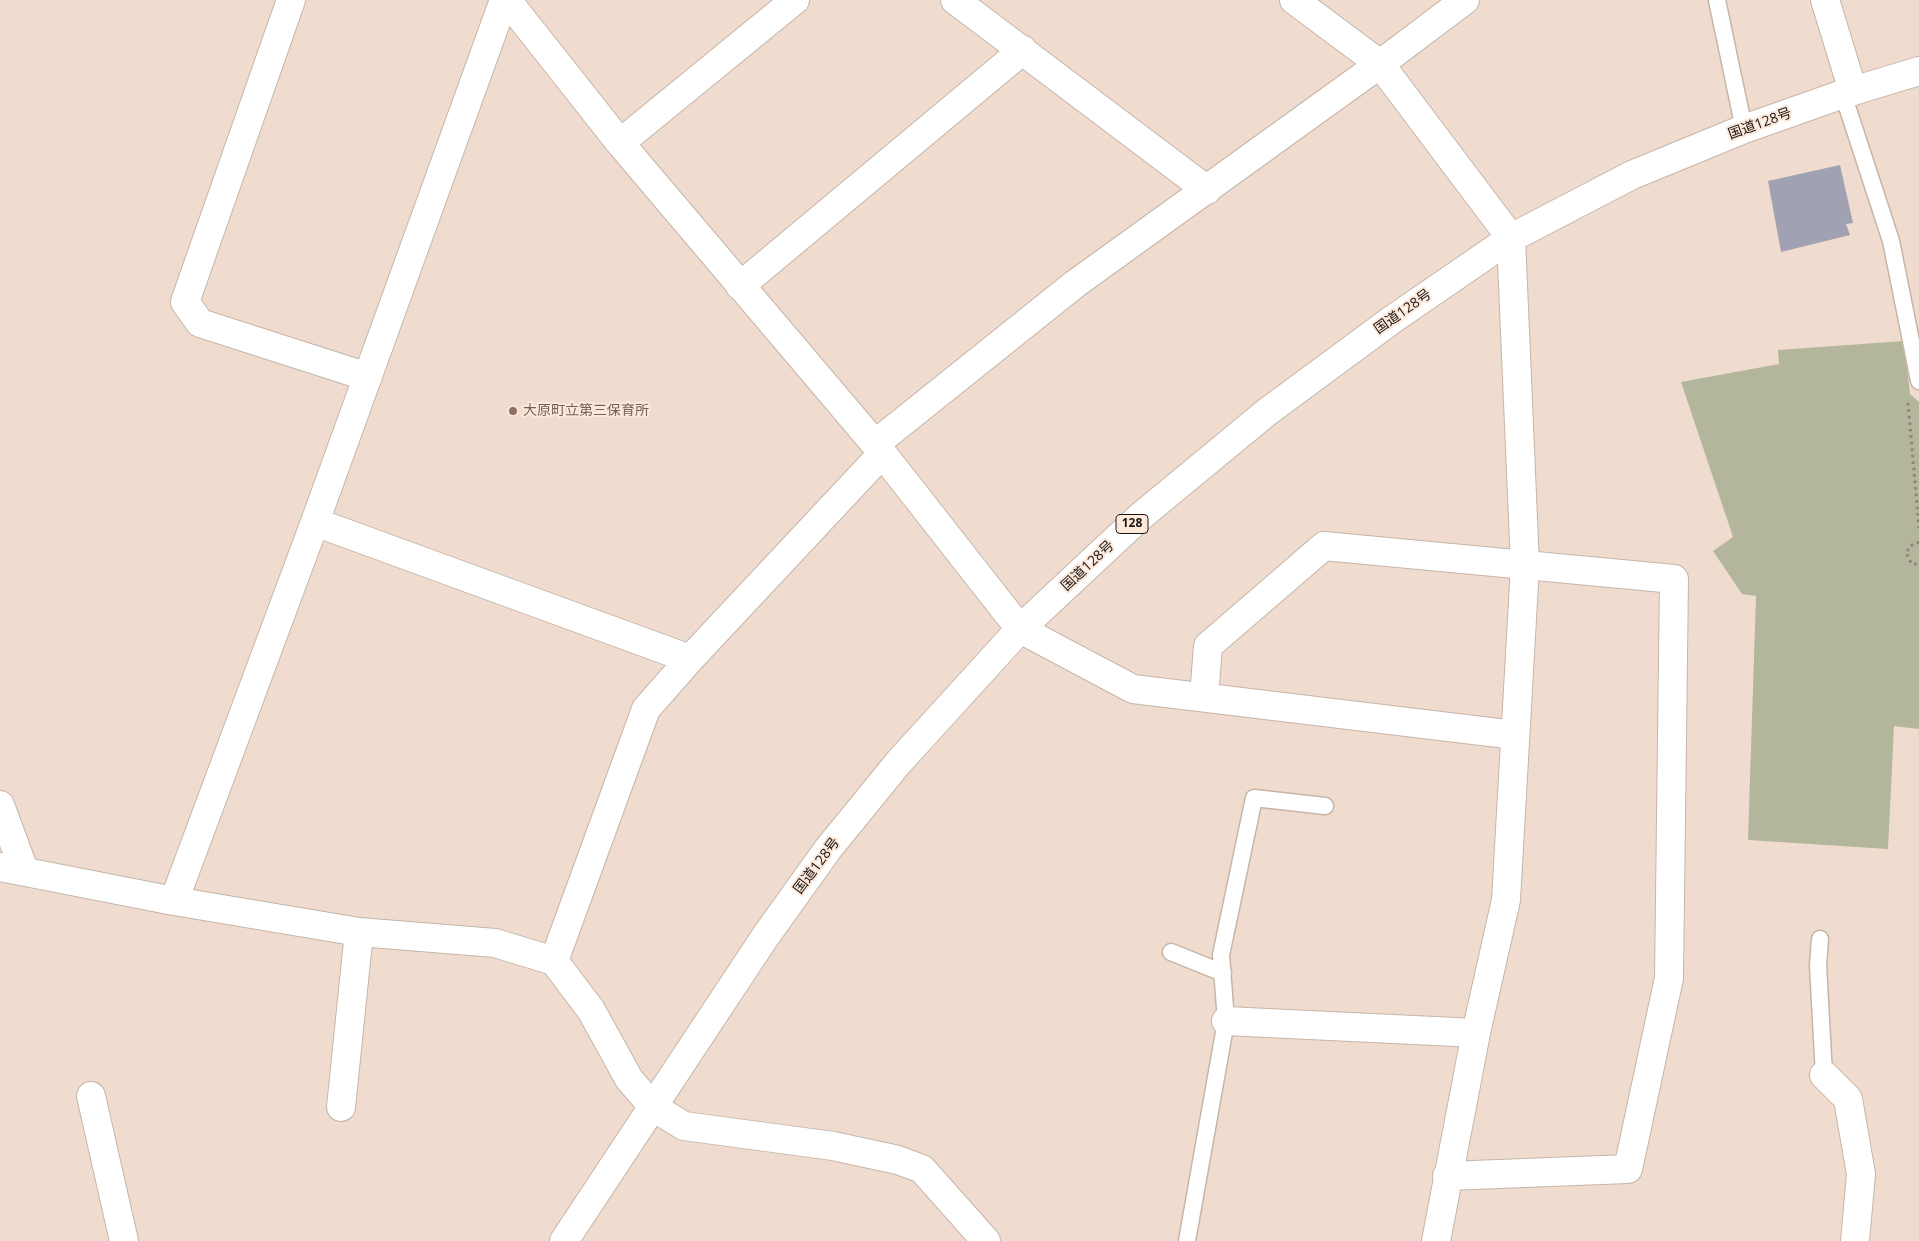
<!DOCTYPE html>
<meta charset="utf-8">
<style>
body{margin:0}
canvas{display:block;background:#efdccf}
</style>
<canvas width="1919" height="1241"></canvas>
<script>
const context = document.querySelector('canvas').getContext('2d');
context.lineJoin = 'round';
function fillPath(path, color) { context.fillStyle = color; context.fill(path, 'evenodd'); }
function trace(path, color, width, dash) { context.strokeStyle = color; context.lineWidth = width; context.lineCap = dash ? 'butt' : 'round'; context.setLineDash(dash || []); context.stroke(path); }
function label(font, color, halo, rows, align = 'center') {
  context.font = font + ' "Open Sans","Noto Sans JP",sans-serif'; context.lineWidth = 4; context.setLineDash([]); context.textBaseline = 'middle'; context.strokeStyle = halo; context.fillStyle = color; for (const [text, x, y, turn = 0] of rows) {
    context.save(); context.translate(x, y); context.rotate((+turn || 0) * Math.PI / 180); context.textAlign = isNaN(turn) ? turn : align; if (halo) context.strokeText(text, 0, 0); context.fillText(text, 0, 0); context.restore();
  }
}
fillPath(new Path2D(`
 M1904,341L1910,394L1919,402V729L1894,726L1888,849L1748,840L1756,596L1742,594L1713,551L1733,537L1681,382L1779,364L1778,350Z`), '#b4b69b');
fillPath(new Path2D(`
 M1840,165L1853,223L1846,224L1850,235L1781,252L1768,181Z`), '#a0a1b3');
const lane = new Path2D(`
 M1717,0L1744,129
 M1843,94L1891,241L1919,381
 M1820,939L1818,965L1824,1075
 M1171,952L1223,973
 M1187,1241L1226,1021L1221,955L1254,798L1325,806`);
const street = new Path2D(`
 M291,0L185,302L200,323L368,377
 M507,0L620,143L875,444L1020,629L1133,689L1515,735
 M955,0L1207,190
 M1294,0L1380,64L1511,238L1525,566L1506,900L1476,1033L1436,1241
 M1825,0L1853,91
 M620,143L795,0
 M740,286L1023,50
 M875,444L1075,284L1380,64L1465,0
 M315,522L690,659
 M1204,697L1208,646L1324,546L1674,579L1669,978L1628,1169L1447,1176
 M0,805L24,870
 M0,867L174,901L359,932L495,943L554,961L591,1010L629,1079L653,1107L684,1126L833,1146L898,1160L922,1169L986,1241
 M174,901L315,522L504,0
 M554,961L646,709L690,659L882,454
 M1226,1021L1476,1033
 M1824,1075L1848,1099L1861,1174L1855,1241
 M91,1096L124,1241
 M341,1107L359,932`);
const highway = new Path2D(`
 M564,1241L765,937L828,849L898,763L1020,629L1141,516L1267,412L1393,319L1511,238L1632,175L1744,129L1843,94L1919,71`);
trace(lane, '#c6b5a8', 19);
trace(street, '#c6b5a8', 30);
trace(highway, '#c6b5a8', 30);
trace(new Path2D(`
 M1908,403L1919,528
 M1919,542L1910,546L1906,553L1911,563L1919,565`), '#8f8279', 3, [2.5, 4]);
trace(lane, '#fff', 16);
trace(street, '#fff', 28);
trace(highway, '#fff', 28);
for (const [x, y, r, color] of [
 [513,411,5,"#8d6e63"]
]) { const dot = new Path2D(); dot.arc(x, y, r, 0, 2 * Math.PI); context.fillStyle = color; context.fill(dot); trace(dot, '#fce9dc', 2); }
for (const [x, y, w] of [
 [1132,524,32]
]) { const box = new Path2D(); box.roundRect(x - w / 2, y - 9.5, w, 19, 4); context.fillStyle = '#fce9dc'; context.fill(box); trace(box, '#1c1612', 1); }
label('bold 12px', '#1c1612', null, [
 ["128",1132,524]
]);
label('14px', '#1c1612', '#fce9dc', [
 ["国道128号",1760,124,-20],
 ["国道128号",1403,312,-35],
 ["国道128号",1088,566,-43],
 ["国道128号",817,866,-53]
]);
label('14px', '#785e54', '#fce9dc', [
 ["大原町立第三保育所",523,411]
], 'left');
</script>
